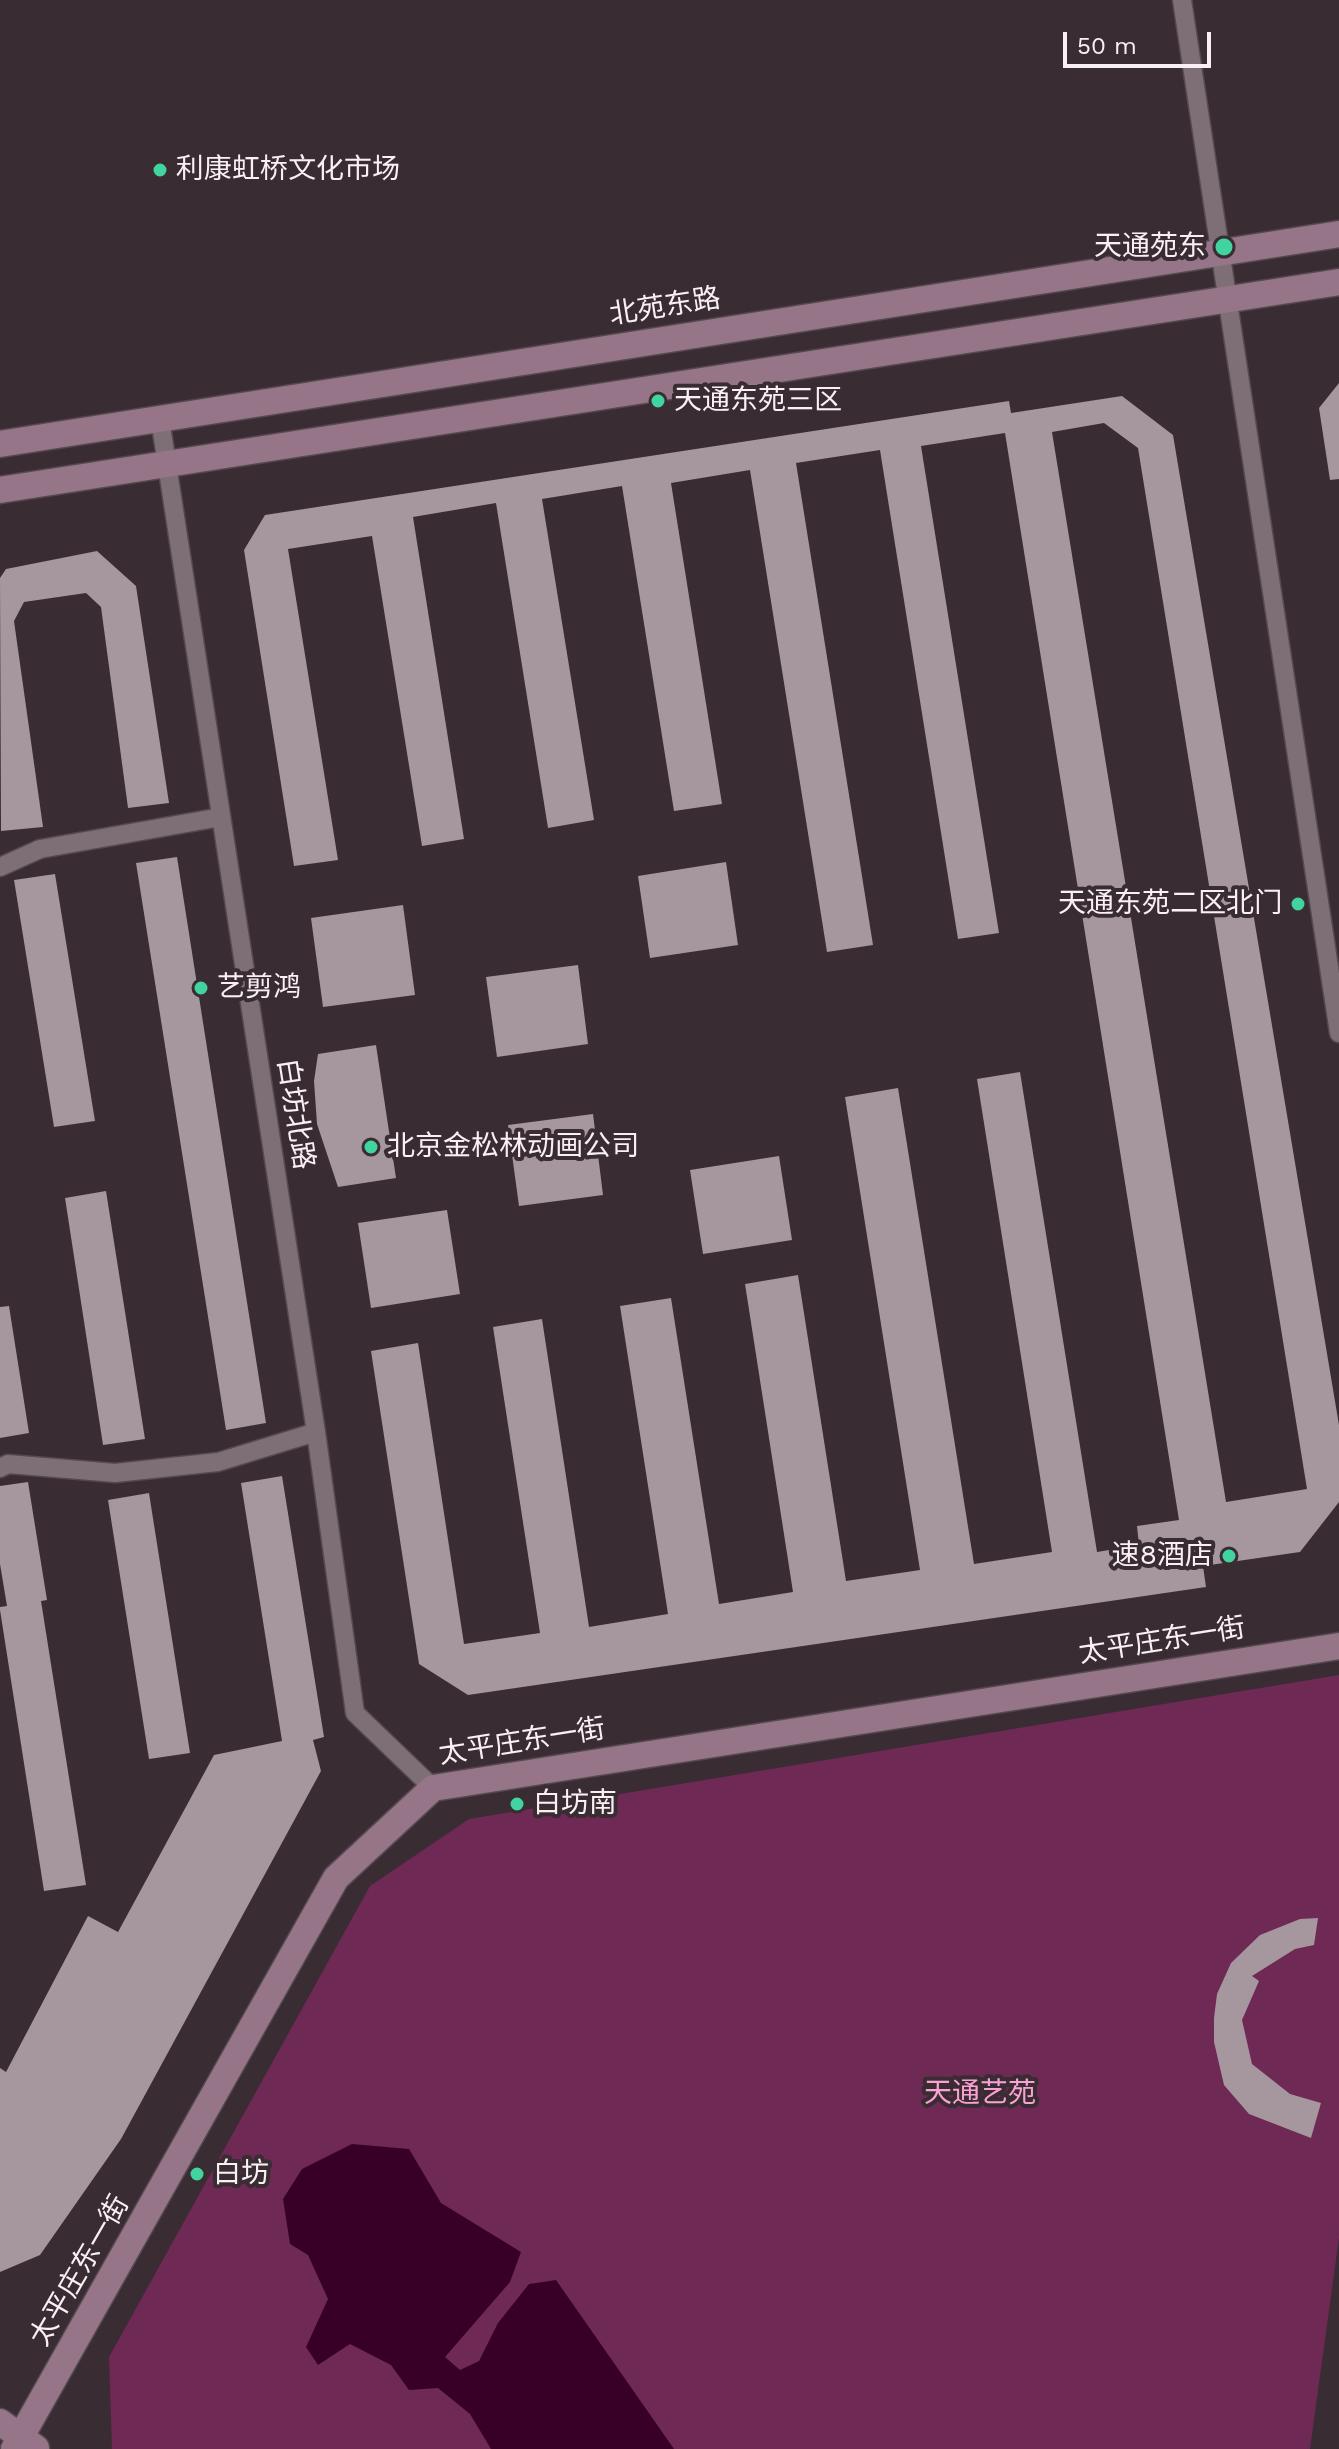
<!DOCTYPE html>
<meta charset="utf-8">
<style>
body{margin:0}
#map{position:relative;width:1339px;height:2449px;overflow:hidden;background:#392c33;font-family:"Work Sans",sans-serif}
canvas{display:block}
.scale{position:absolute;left:1063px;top:32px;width:148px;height:36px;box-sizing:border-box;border:4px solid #f9f0f4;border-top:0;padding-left:10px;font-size:24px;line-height:28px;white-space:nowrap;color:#f9f0f4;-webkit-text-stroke:6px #392c33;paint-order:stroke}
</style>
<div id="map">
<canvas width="1339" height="2449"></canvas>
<div class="scale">50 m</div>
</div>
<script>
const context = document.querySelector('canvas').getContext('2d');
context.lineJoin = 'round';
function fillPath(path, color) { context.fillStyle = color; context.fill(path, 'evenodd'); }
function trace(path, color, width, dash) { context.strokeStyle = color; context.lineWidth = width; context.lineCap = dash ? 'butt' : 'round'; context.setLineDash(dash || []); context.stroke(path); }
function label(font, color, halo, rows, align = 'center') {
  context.font = font + ' "Work Sans","Noto Sans SC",sans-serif'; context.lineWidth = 8; context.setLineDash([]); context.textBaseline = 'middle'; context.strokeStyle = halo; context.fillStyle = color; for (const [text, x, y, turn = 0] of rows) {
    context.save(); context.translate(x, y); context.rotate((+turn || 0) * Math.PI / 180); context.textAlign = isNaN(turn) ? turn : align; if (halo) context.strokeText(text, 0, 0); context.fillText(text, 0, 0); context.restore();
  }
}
fillPath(new Path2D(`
 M1339,1675V2238L1310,2449H112L109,2357L370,1886L469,1819Z`), '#6e2954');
fillPath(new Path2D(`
 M352,2144L409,2149L441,2203L521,2252L510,2282L445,2357L460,2370L479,2361L498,2323L529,2284L556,2280L674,2449H491L470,2414L438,2388L409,2390L391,2365L350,2344L318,2365L306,2347L328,2299L308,2255L290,2244L283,2199L302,2169Z`), '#390027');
fillPath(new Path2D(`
 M1339,383V479L1330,480L1319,408Z
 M1122,396L1173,435L1339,1425V1502L1300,1552L1203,1566L1206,1587L468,1695L419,1664L371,1351L418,1343L464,1644L540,1633L493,1327L542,1319L589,1627L668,1614L620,1306L671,1298L719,1604L793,1592L745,1284L798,1275L846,1581L920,1570L845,1097L898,1088L974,1564L1052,1552L977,1079L1020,1072L1097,1552L1139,1545L1137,1526L1179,1520L1005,433L921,446L999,933L958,939L880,450L796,463L873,945L827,952L750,470L671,483L722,804L674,811L622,486L542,499L594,820L548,828L496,503L413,517L464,839L422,846L372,536L288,549L338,860L294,866L244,550L265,515L1009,401L1011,413ZM1104,423L1138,448L1307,1489L1226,1502L1052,432Z
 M97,551L136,586L169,803L128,808L101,607L86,593L24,602L14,621L43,827L1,831L0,578L6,569Z
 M177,857L266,1423L226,1430L136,863Z
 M726,862L738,945L650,958L638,876Z
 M55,874L95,1121L54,1127L14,880Z
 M403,905L415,995L323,1007L311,918Z
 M578,965L588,1044L497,1057L486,977Z
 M376,1045L396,1178L338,1187L317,1124L314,1081L318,1054Z
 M593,1114L603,1195L519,1206L508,1125Z
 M779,1156L792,1240L703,1254L690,1170Z
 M106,1191L145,1439L103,1445L65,1198Z
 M447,1210L460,1294L371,1308L358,1223Z
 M9,1306L29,1433L0,1438V1307Z
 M282,1476L324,1737L313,1740L321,1771L121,2139L40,2255L0,2272V2068L6,2072L88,1916L118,1932L214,1755L282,1741L241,1483Z
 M28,1482L47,1600L41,1601L86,1885L44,1891L0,1610V1607L7,1606L0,1564V1486Z
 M149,1493L190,1753L149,1759L108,1500Z
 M1318,1918L1314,1945L1295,1949L1252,1976L1259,1981L1242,2020L1252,2064L1290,2094L1321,2103L1311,2138L1249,2114L1224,2085L1214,2042V2018L1217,1994L1231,1963L1260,1935L1300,1919Z`), '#a6969e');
const street = new Path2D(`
 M1182,0L1339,1033
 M160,419L316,1432L355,1713L433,1788
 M0,867L40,849L221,817
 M0,1468L8,1464L115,1473L218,1462L316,1432`);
const secondary = new Path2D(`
 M0,444L1339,234
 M0,490L1339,282
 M0,2422L36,2448
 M14,2449L336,1878L433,1788L1339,1646`);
trace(street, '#54494f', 21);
trace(secondary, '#54494f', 29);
trace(street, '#7e6f77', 18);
trace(secondary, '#957587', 26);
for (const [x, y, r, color] of [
 [160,170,8,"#42d4a0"],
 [1224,247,10,"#42d4a0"],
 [658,401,8,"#42d4a0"],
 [1298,904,8,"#42d4a0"],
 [201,988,8,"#42d4a0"],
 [371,1147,8,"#42d4a0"],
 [1229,1556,8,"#42d4a0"],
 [517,1804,8,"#42d4a0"],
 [197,2174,8,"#42d4a0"]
]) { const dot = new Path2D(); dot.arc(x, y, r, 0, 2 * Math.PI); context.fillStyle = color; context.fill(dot); trace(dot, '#392c33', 3); }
label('28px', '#f9f0f4', '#392c33', [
 ["利康虹桥文化市场",176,170],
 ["天通苑东",1206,247,"right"],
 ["天通东苑三区",674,401],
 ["天通东苑二区北门",1282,904,"right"],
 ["艺剪鸿",217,988],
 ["北京金松林动画公司",387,1147],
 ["速8酒店",1213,1556,"right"],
 ["白坊南",533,1804],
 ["白坊",213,2174]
], 'left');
label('28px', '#f9f0f4', '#392c33', [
 ["北苑东路",665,307,-9],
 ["白坊北路",295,1114,81],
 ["太平庄东一街",1162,1641,-9],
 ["太平庄东一街",522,1742,-9],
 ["太平庄东一街",80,2271,-60]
]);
label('28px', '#faa1d3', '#392c33', [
 ["天通艺苑",980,2094]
]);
</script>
